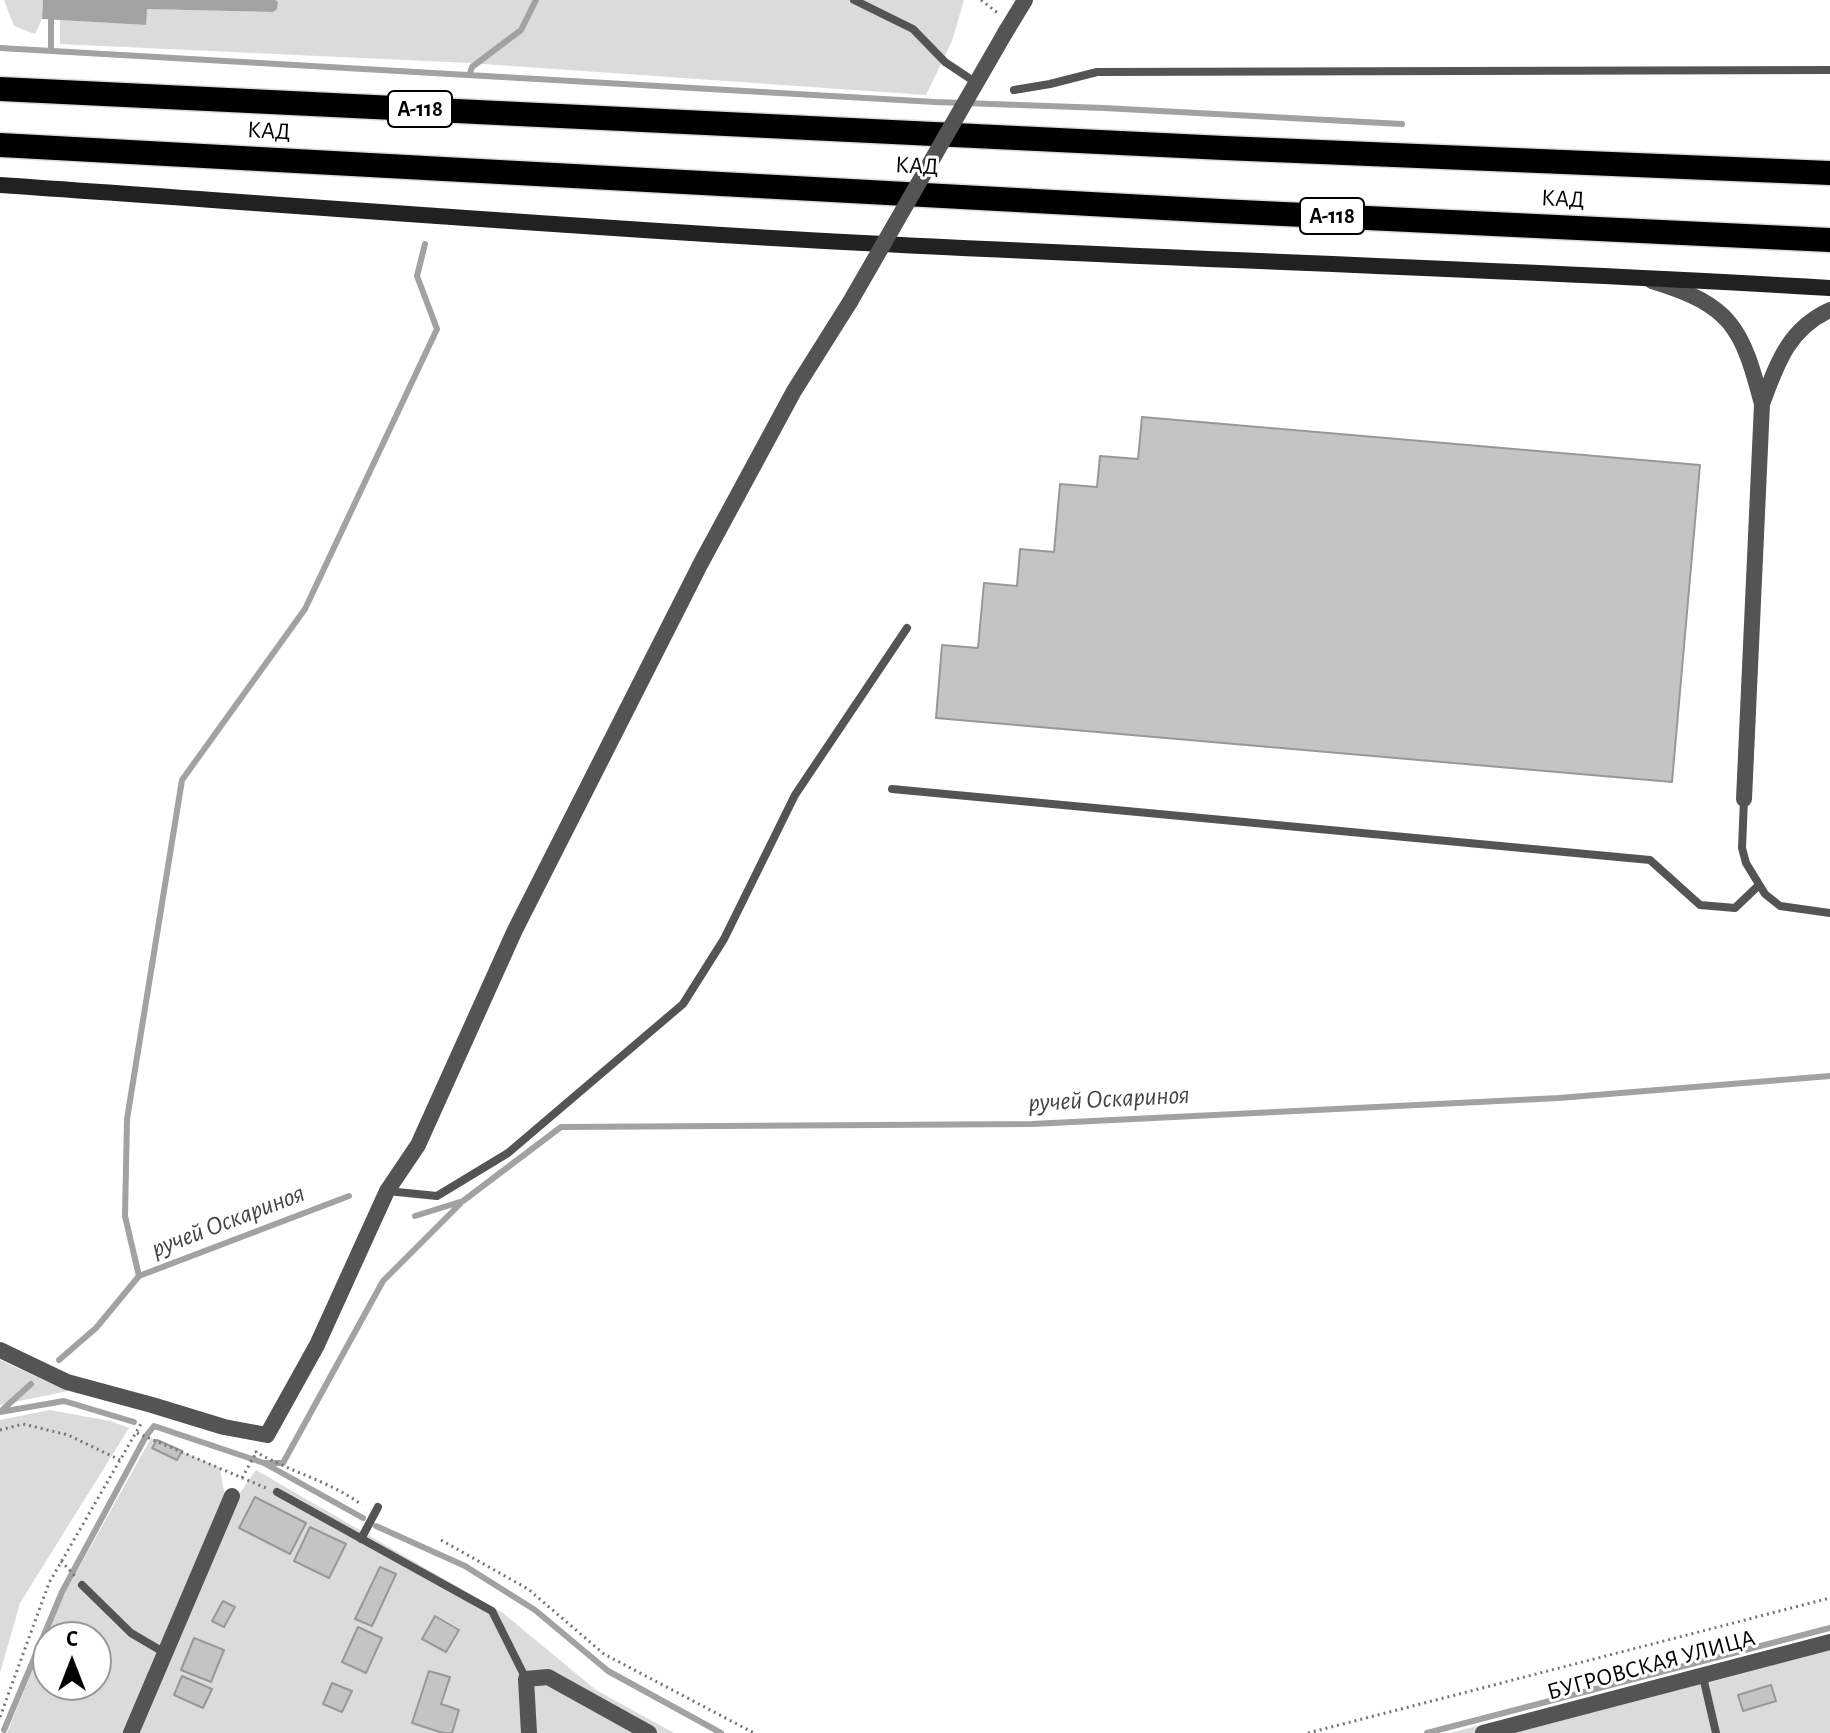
<!DOCTYPE html>
<meta charset="utf-8">
<style>
body{margin:0}
#map{position:relative;width:1830px;height:1733px;overflow:hidden;background:#fff;font-family:"Alegreya Sans",sans-serif}
canvas{display:block}
.north{position:absolute;left:32px;top:1621px;width:80px;height:80px;box-sizing:border-box;background:#fff;border:2px solid #999;border-radius:50%;rotate:0deg;font-size:22px;font-weight:700;line-height:32px;text-align:center;color:#000}
.north::after{content:'';display:block;margin:auto;width:28px;height:36px;background:#000;clip-path:polygon(50% 0,100% 100%,50% 72%,0 100%)}
</style>
<div id="map">
<canvas width="1830" height="1733"></canvas>
<div class="north">С</div>
</div>
<script>
const context = document.querySelector('canvas').getContext('2d');
context.lineJoin = 'round';
function fillPath(path, color) { context.fillStyle = color; context.fill(path, 'evenodd'); }
function trace(path, color, width, dash) { context.strokeStyle = color; context.lineWidth = width; context.lineCap = dash ? 'butt' : 'round'; context.setLineDash(dash || []); context.stroke(path); }
function label(font, color, halo, rows, align = 'center') {
  context.font = font + ' "Alegreya Sans",sans-serif'; context.lineWidth = 6; context.setLineDash([]); context.textBaseline = 'middle'; context.strokeStyle = halo; context.fillStyle = color; for (const [text, x, y, turn = 0] of rows) {
    context.save(); context.translate(x, y); context.rotate((+turn || 0) * Math.PI / 180); context.textAlign = isNaN(turn) ? turn : align; if (halo) context.strokeText(text, 0, 0); context.fillText(text, 0, 0); context.restore();
  }
}
fillPath(new Path2D(`
 M4,0H43L42,19L35,34L14,26Z
 M275,0H964L952,41L926,95L469,63L60,44V20L145,25L146,9L273,12L278,2Z
 M0,1360L68,1391L0,1405Z
 M50,1410L110,1421L129,1428L20,1603L0,1673V1420Z
 M151,1438L220,1468L224,1492L237,1497L256,1470L503,1613L596,1690L674,1733H7L61,1600ZM48,1637H96V1685H48Z
 M1830,1634V1733H1450Z`), '#dbdbdb');
fillPath(new Path2D(`
 M43,0H275L278,2L277,9L273,12L147,9L146,25L42,19Z`), '#a2a2a2');
trace(new Path2D(`
 M51,19V50
 M0,48L935,102L1104,108L1402,124
 M470,73L472,67L521,30L536,0
 M415,1216L463,1201L561,1127L1032,1124L1559,1098L1830,1076
 M139,1276L125,1216L127,1119L182,780L305,609L437,329L417,276L425,244
 M59,1360L96,1328L139,1276L349,1196
 M0,1412L64,1401L134,1422
 M0,1412L31,1384
 M363,1518L264,1463H283L383,1281L460,1204
 M376,1526L465,1566L535,1610L608,1671L721,1733
 M4,1730L62,1592L146,1436L154,1426L264,1463
 M1427,1733L1830,1628`), '#a2a2a2', 6);
const building = new Path2D(`
 M1142,417L1700,465L1672,782L936,718L942,645L978,648L984,583L1017,586L1020,549L1054,552L1060,484L1097,487L1100,456L1138,459Z
 M157,1440L182,1451L177,1460L152,1448Z
 M255,1497L306,1523L290,1554L239,1528Z
 M310,1527L346,1544L329,1578L294,1561Z
 M380,1567L396,1574L372,1626L355,1619Z
 M223,1601L235,1607L224,1627L212,1621Z
 M435,1616L459,1630L446,1652L422,1639Z
 M358,1627L382,1638L366,1673L342,1662Z
 M194,1638L224,1650L211,1682L181,1670Z
 M429,1671L450,1677L441,1704L459,1710L452,1733H443L412,1723Z
 M182,1676L212,1689L203,1708L174,1695Z
 M332,1683L352,1691L342,1712L323,1704Z
 M1771,1685L1776,1701L1743,1711L1738,1695Z`);
fillPath(building, '#c4c4c4');
trace(building, '#989898', 2);
const highway = new Path2D(`
 M0,89L1224,148L1830,173
 M0,145L1220,211L1830,240`);
trace(highway, '#dbdbdb', 27);
trace(new Path2D(`
 M981,0L999,14
 M0,1430L23,1424L68,1435L120,1460
 M137,1433L266,1488
 M257,1451L256,1452C290,1472 330,1481 362,1505
 M242,1478L256,1453
 M441,1540L528,1589L604,1654L754,1733
 M61,1561L75,1576
 M0,1717L49,1583L142,1422
 M1308,1733L1830,1598`), '#767676', 3, [2, 4]);
trace(new Path2D(`
 M854,0L913,29L945,62L969,78
 M1014,90L1050,84L1097,72L1830,70
 M892,789L1650,860L1700,905L1735,908L1759,885
 M1744,799L1742,848L1746,863L1765,894L1780,906L1830,913
 M387,1191L437,1196L508,1153L683,1004L724,939L795,795L907,628
 M277,1492L492,1611L526,1679
 M361,1539L378,1507
 M82,1585L131,1633L165,1653
 M1703,1677L1716,1733`), '#545454', 8);
trace(new Path2D(`
 M1005,33L1025,0
 M1652,281C1732,305 1742,328 1762,404L1744,799
 M1762,404C1777,364 1788,329 1830,310
 M0,1350L67,1382L152,1405L224,1427L267,1435L317,1345L387,1191L418,1145L515,930L701,563L794,391L850,302
 M131,1733L232,1496
 M529,1733L526,1679L548,1677L649,1733
 M1483,1733L1830,1642`), '#545454', 16);
trace(new Path2D(`
 M0,185C263,203 527,224 790,239C1137,259 1484,267 1830,288`), '#212121', 16);
trace(highway, '#000', 24);
trace(new Path2D(`
 M850,302L1005,33`), '#545454', 16);
for (const [x, y, w] of [
 [420,109,64],
 [1332,216,64]
]) { const box = new Path2D(); box.roundRect(x - w / 2, y - 18, w, 36, 6); context.fillStyle = '#fff'; context.fill(box); trace(box, '#000', 2); }
label('bold 22px', '#000', null, [
 ["А-118",420,109],
 ["А-118",1332,216]
]);
label('24px', '#000', '#fff', [
 ["КАД",269,131,3],
 ["КАД",917,166,3],
 ["КАД",1563,199,3],
 ["БУГРОВСКАЯ УЛИЦА",1651,1665,-15]
]);
label('italic 26px', '#434343', '#fff', [
 ["ручей Оскариноя",1109,1099,-3],
 ["ручей Оскариноя",228,1221,-21]
]);
</script>
